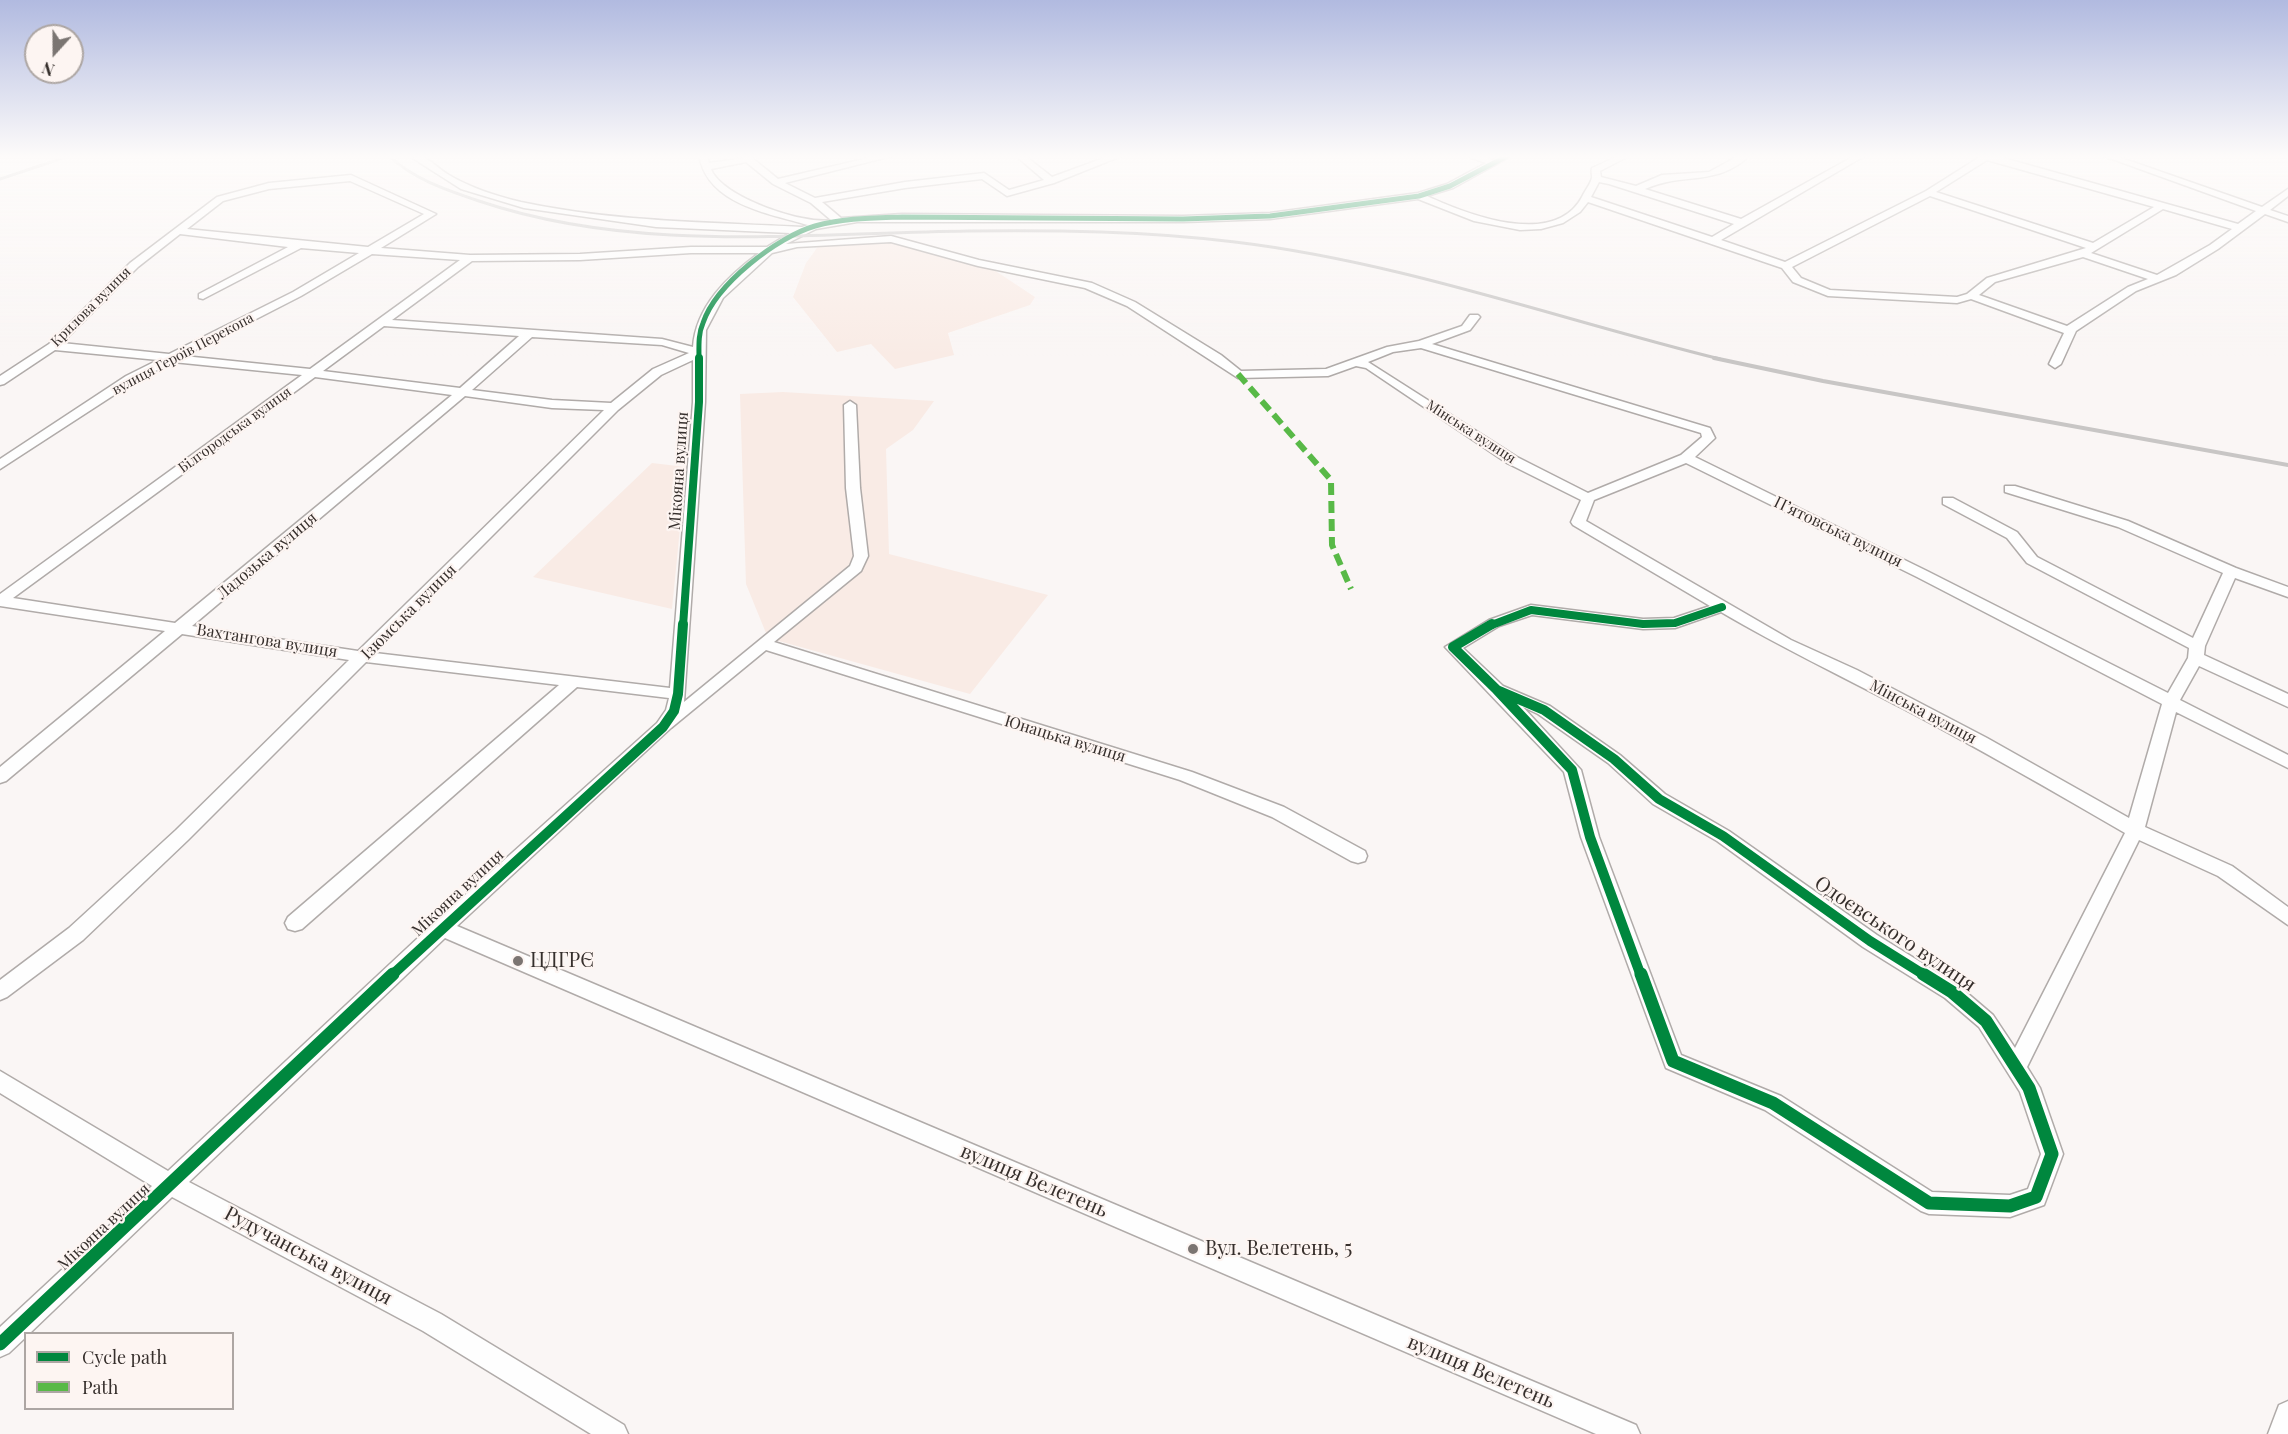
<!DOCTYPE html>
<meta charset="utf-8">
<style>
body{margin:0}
#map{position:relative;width:2288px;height:1434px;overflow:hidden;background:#faf6f5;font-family:"Playfair Display",serif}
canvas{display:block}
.legend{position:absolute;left:24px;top:1332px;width:210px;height:78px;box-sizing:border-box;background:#fdf5f2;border:2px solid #ada6a3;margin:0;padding:8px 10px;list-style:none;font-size:18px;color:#362f2c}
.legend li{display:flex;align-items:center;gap:12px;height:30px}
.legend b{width:30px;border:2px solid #ada6a3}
.north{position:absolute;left:24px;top:24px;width:60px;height:60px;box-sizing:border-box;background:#fdf5f2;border:2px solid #ada6a3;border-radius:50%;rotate:201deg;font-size:16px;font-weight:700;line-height:24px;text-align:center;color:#362f2c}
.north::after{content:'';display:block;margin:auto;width:21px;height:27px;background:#7b7572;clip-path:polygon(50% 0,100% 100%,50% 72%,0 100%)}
</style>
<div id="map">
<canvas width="2288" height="1434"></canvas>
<ul class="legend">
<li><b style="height:8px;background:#00873e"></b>Cycle path</li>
<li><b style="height:8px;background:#58b947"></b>Path</li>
</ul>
<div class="north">N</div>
</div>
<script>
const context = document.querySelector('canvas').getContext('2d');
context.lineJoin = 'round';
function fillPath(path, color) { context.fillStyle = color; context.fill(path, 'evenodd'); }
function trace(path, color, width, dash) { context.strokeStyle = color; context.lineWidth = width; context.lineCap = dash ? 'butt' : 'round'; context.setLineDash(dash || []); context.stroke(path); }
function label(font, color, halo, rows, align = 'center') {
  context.font = font + ' "Playfair Display",serif'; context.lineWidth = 4.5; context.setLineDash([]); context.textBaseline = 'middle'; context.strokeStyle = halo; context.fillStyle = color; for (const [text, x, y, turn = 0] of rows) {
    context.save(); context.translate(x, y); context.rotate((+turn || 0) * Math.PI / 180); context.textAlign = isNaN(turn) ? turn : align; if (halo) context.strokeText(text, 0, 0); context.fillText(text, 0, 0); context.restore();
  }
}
fillPath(new Path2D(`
 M888,240L967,264L991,268L1035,297L1030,305L948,333L954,355L895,369L871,344L837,352L793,297L806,263L819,245Z
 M783,392L934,401L913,430L886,449L889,554L1048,595L970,694L768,638L746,584L740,394Z
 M652,463L686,467L672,609L533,577Z`), '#f9ebe5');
const minor = new Path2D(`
 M414,155C426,154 438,169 449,175C471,188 496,196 521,202C614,222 708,222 802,227L808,225C767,213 707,204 699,155H707L709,163L751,157L778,179L881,155H896L785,183L815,198L905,182L984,173L1009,190L1044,180L1015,155H1024L1052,177L1112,155H1124L1054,183L1007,196L982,179L905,188L822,202L841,218L902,214L1183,216L1270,213L1418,193L1447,184L1486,163L1464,155H1477L1493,160L1503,155H1513L1453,188L1427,196C1466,214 1554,249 1582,197C1584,192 1592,182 1592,177C1592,174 1591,171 1592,168L1620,155H1631L1600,171L1601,177L1636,186L1662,175L1709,172L1740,155H1750C1718,187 1682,172 1645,189L1741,219L1856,155H1866L1721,240L1785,262L1926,191L1983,155H1993L2238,224L2256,211L2101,155H2113L2262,207L2288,189V196L2270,210L2288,216V222L2265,214L2218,249L2176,275L2136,291L2076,331L2061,364L2055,368L2049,364L2064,333L1971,299L1957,303L1828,296L1793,282L1782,268L1588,202L1580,212L1563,223L1541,229L1520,230L1474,221L1418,199L1270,219L1183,222H857L816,229L786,244L891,236L979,260L1092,283L1135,302L1221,355L1241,371L1326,369L1387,347L1419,341L1462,326L1470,315H1478L1480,317L1470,330L1432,344L1710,428L1715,438L1695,457L1927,571L2168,693L2188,658L2189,648L2027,563L2007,538L1943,504V498H1953L2017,532L2037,557L2193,638L2223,573L2118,527L2005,492V486H2015L2128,521L2236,568L2288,587V597L2235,578L2205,646L2204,655L2288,694V707L2199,666L2180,700L2288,755V768L2176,712L2145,827L2232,866L2288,907V925L2218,876L2139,840L2027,1067L2040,1088L2063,1154L2044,1205L2010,1217L1929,1214L1921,1211L1765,1110L1666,1068L1581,837L1564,772L1445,647L1489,620L1531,605L1643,619L1674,618L1710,606L1573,525L1571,522L1581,500L1507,463L1366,368L1356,366L1328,376L1238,378L1127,306L1085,288L978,266L891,242L797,247L772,253L723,298L706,330L705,402L684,702L850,566L854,556L846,488L844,405L850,401L856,405L860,488L868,556L861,571L774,642L1192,772L1284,807L1365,851L1367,856L1365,861L1358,863L1351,861L1272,817L1180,780L766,650L671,728L457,926L1636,1425L1640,1434H1596L445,938L189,1182L441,1314L624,1425L628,1434H591L423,1331L172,1197L29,1334H26V1337L9,1353L0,1357V1327L152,1186L0,1093V1071L168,1171L435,922L657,723L666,710L669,698L577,687L302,929L295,931L288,929L285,923L288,917L559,685L366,662L188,840L83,940L7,997L0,1000V980L69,928L176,830L349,660L182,634L6,781L0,783V767L165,631L0,606V594L302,375L173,362L134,382L0,469V459L126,376L158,360L55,350L4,384L0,385V376L49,344L130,263L217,197L269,183L351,175L436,214L381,248L470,255L580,254L691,247H767L790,233L656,227L524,208L461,189L414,159ZM1987,160L2154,207L2093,243L1936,192ZM746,162L773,184L811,203L831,220C804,225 721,197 711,169ZM350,181L424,214L368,247L187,229L223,201L269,189ZM1599,182L1609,184L1734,224L1712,237L1591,197ZM1930,196L2086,248L1987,278L1967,294L1957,297L1830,290L1801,278L1792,267ZM2163,209L2232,229L2210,245L2157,275L2091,253ZM180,234L288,247L199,294V298L203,299L301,248L359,253L293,292L169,354L62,343L138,267ZM691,253H759C728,276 696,306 693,347L662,339L392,320L472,261L580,260ZM372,254L460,260L310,369L184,356L301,296ZM2083,257L2148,279L2128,287L2067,326L1979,295L1995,282ZM384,326L519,336L460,388L323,371ZM532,337L662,345L689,353L653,369L611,403L552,400L472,390ZM1421,348L1701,433L1702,437L1681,455L1588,493L1517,457L1368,362L1393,352ZM693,360V402L670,688L375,653L618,410L661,375ZM315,377L452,395L175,623L13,598ZM465,396L552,408L604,410L358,651L192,626ZM1686,463L1917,577L2162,704L2129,818L1987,738L1857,670L1791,640L1586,521L1594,500ZM1721,612C1780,647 1842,676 1902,708C1978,748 2051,790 2125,833L2015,1048L1993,1015L1959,986L1877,935L1729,831L1665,794L1620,755L1550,706L1503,686L1463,648L1499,626L1532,615L1643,629L1675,628ZM1523,707L1538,714L1608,763L1653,804L1717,841L1863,947L1945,998L1979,1027L2020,1092L2041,1154L2028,1189L2010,1195L1932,1192L1781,1096L1681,1055L1599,837L1581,770Z
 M2288,1401V1434H2268L2279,1405Z`);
trace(minor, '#b0aba9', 3);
fillPath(minor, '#fefefe');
trace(new Path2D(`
 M388,155C413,179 446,190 479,201C636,254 805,233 968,231C1057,230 1146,231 1235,242C1401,262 1558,319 1720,359
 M0,179L72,155`), '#c8c6c5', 3);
trace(new Path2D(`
 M1714,358L1823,381L2288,465`), '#c8c6c5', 4);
trace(new Path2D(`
 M1238,374L1331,480L1332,545L1351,589`), '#58b947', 6, [12, 6]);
trace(new Path2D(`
 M699,359C699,347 698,334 703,323C716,284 777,237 815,226C843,218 873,218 902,217L1183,219L1270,216L1419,196L1450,186L1509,155`), '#00873e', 5);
trace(new Path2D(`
 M683,626L699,402V358
 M1489,626L1531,610L1643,624L1675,623L1722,607`), '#00873e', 8);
trace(new Path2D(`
 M1492,624L1453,647L1497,690
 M1497,690L1544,710L1614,759L1659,799L1723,836L1870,941L1926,976
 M1497,690L1572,770L1590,837L1641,976
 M391,976L663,727L674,711L678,694L683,624`), '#00873e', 10);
trace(new Path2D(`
 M1641,974L1673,1061L1773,1103L1929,1203L2010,1206L2036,1197L2052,1154L2029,1088L1986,1021L1952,992L1923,974
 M0,1344L393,974`), '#00873e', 13);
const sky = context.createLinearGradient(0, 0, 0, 356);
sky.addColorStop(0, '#b1bae0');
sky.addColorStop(0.44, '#fdfbfa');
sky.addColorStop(1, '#fdfbfa00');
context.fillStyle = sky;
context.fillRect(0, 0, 2288, 356);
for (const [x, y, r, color] of [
 [518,961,6,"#7b7572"],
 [1193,1249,6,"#7b7572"]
]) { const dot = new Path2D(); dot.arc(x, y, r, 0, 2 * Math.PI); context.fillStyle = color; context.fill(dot); trace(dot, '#fdf5f2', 2); }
label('14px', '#362f2c', '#fdf5f2', [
 ["Крилова вулиця",91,307,-45],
 ["вулиця Героїв Перекопа",183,354,-28],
 ["Білгородська вулиця",235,430,-36],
 ["Мінська вулиця",1471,432,33]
]);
label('16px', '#362f2c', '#fdf5f2', [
 ["Мікояна вулиця",679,471,-86],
 ["П’ятовська вулиця",1838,532,26],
 ["Ладозька вулиця",267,556,-40],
 ["Ізюмська вулиця",409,612,-45],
 ["Вахтангова вулиця",267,641,9],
 ["Мінська вулиця",1923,712,28],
 ["Юнацька вулиця",1065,739,17],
 ["Мікояна вулиця",458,893,-43],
 ["Мікояна вулиця",104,1227,-43]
]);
label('20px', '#362f2c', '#fdf5f2', [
 ["Одоєвського вулиця",1895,934,34],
 ["вулиця Велетень",1034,1181,23],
 ["Рудучанська вулиця",308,1256,28],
 ["вулиця Велетень",1481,1372,23]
]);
label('20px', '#362f2c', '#fdf5f2', [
 ["ЦДГРЄ",530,961],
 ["Вул. Велетень, 5",1205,1249]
], 'left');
</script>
